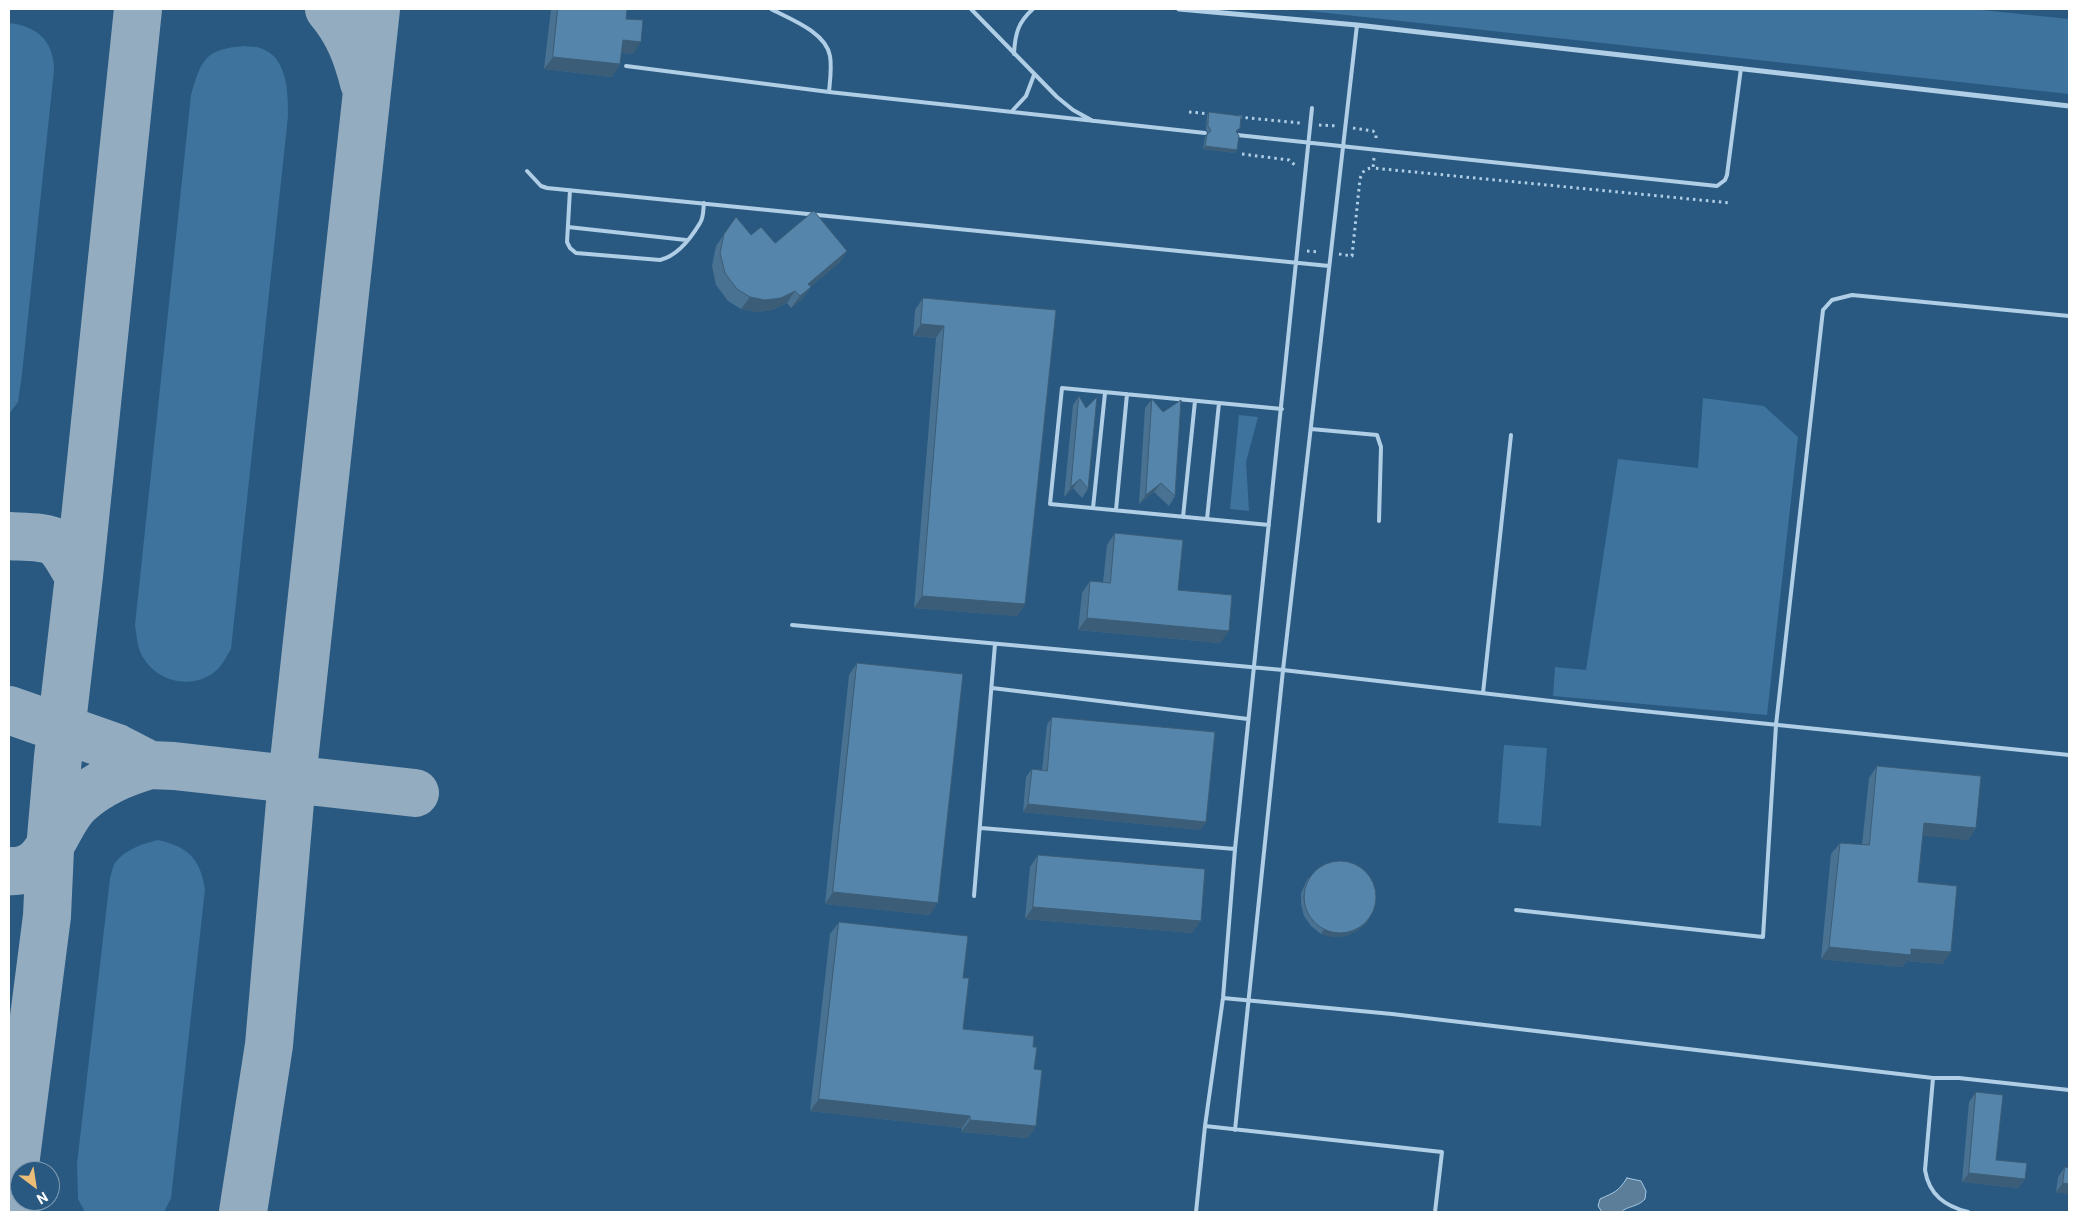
<!DOCTYPE html>
<style>
body{margin:0}
#map{position:relative;width:2078px;height:1221px;overflow:hidden;background:#295980;font-family:Roboto,sans-serif}
canvas{display:block}
.frame{position:absolute;inset:0;border:10px solid #fff;pointer-events:none}
.north{position:absolute;left:10px;top:1161px;width:50px;height:50px;box-sizing:border-box;background:#295980;border:1px solid #7f9bb3;border-radius:50%;rotate:149deg;font-size:14px;font-weight:700;line-height:20px;text-align:center;color:#fff}
.north::after{content:'';display:block;margin:auto;width:18px;height:22px;background:#ecbd77;clip-path:polygon(50% 0,100% 100%,50% 72%,0 100%)}
</style>
<div id="map">
<canvas width="2078" height="1221"></canvas>
<div class="frame"></div>
<div class="north">N</div>
</div>
<script>
const context = document.querySelector('canvas').getContext('2d');
context.lineJoin = 'round';
function fillPath(path, color) { context.fillStyle = color; context.fill(path, 'evenodd'); }
function trace(path, color, width, dash) { context.strokeStyle = color; context.lineWidth = width; context.lineCap = dash ? 'butt' : 'round'; context.setLineDash(dash || []); context.stroke(path); }
fillPath(new Path2D(`
 M1291,9H1972L2069,19V94Z
 M9,23C37,26 54,41 54,70L22,374L18,402L9,414Z
 M244,46C249,47 256,46 260,48C288,57 288,92 288,116L231,649C227,655 223,664 218,669C196,690 160,684 144,659C137,649 137,637 135,625L191,95C201,60 205,49 244,46Z
 M1703,398L1764,406L1798,437L1767,715L1553,696L1555,667L1586,670L1618,459L1698,468Z
 M1239,415L1258,417L1246,462L1249,511L1230,509Z
 M1504,745L1547,748L1541,826L1498,823Z
 M158,840C188,847 200,858 205,889L171,1198L164,1212H85L78,1199L77,1164L110,878C112,874 112,867 115,863C125,849 143,844 158,840Z`), '#3e739d');
const water = new Path2D(`
 M1627,1178L1641,1181L1646,1191L1645,1199C1638,1207 1627,1206 1621,1212H1602L1598,1206L1600,1199C1615,1192 1618,1192 1627,1178Z`);
fillPath(water, '#5c7e98');
trace(water, '#a5cae5', 1);
trace(new Path2D(`
 M329,9C348,31 357,55 364,83
 M9,536C20,537 47,536 56,543C66,551 72,566 79,576
 M9,710L117,748L150,765L174,766L415,793
 M9,871C51,874 53,825 78,802C99,783 123,773 150,765L131,764
 M9,1212L47,916L50,849L58,757L79,576L138,9
 M243,1212L269,1045L292,779L376,9`), '#94acc0', 48);
trace(new Path2D(`
 M1189,112L1210,114
 M1239,117L1300,123
 M1319,125L1337,126
 M1353,128L1373,131L1376,134V141
 M1242,154L1289,160L1296,166
 M1374,158L1373,168L1731,203
 M1307,251L1320,252
 M1339,254L1352,256L1360,179C1362,172 1365,168 1373,168`), '#b0cee5', 3, [2.5, 4]);
trace(new Path2D(`
 M771,9C790,19 826,32 830,56C832,68 830,80 829,92
 M971,9L1057,97L1073,110L1093,121
 M1014,54C1015,34 1018,22 1033,9
 M626,66L829,92L1205,133
 M1013,110L1026,96L1034,75
 M1237,135L1717,186L1725,180L1727,175L1741,68
 M527,171L541,186L547,188L1329,266
 M570,190L567,242L570,248L576,253L660,260C677,256 691,238 700,223C704,217 703,209 704,203
 M568,227L686,240
 M1311,429L1377,435L1381,447L1379,521
 M1093,508L1105,393
 M1116,510L1127,394
 M1183,517L1195,401
 M1207,519L1219,403
 M1269,525L1050,504L1062,388L1282,409
 M792,625L1283,670L1594,706L2069,755
 M992,688L1248,719
 M1483,693L1511,435
 M981,828L1235,849
 M974,896L995,644
 M1516,910L1763,937L1776,725L1823,310L1832,300L1852,295L2069,316
 M1223,998L1392,1014L1933,1078H1959L2069,1090
 M1933,1078L1925,1170C1929,1195 1945,1206 1968,1212
 M1205,1126L1442,1152L1435,1212
 M1235,1130L1283,670L1357,25
 M1196,1212L1205,1126L1223,998L1235,849L1312,108`), '#b0cee5', 4);
trace(new Path2D(`
 M1179,9L1357,25L2069,106`), '#b0cee5', 5);
fillPath(new Path2D(`
 M551,9H627L626,19L633,54L621,53L620,64L612,77L544,69Z
 M1209,112L1238,131L1236,132L1235,153L1203,149L1205,137L1208,133L1206,129L1207,115Z
 M736,217L751,235L775,243L847,251L839,263L810,287H811L802,299L791,308L787,303L772,310L757,312L741,309L728,301L716,285L712,266L716,246Z
 M923,298L1056,310L1025,604L1017,616L914,608L936,338L913,336L915,310Z
 M1079,396L1088,489L1082,498L1073,488L1064,497L1073,405Z
 M1152,399L1175,496L1169,506L1154,492L1139,504L1145,408Z
 M1115,533L1178,590L1220,643L1078,630L1082,593L1090,581L1103,582L1107,545Z
 M857,663L930,915L825,904L849,675Z
 M1052,717L1206,822L1200,830L1023,812L1026,777L1032,769L1042,770L1047,725Z
 M1877,766L1976,828L1968,840L1922,835L1918,882L1943,964L1907,961L1902,967L1821,959L1831,854L1840,843L1862,845L1869,778Z
 M1038,855L1192,933L1025,919L1030,867Z
 M1308,878L1369,920L1366,923L1357,931L1345,936L1333,937L1321,934L1311,926L1304,916L1301,904V893L1306,882Z
 M839,922L963,978V1029L1033,1047L1036,1126L1028,1138L961,1132L962,1128L810,1111L830,934Z
 M1976,1092L1996,1160L2025,1179L2018,1188L1962,1182L1969,1102Z
 M2065,1167L2069,1194L2056,1192L2058,1177Z`), '#497292');
fillPath(new Path2D(`
 M623,40L641,42L633,54L614,52Z
 M553,57L620,64L612,77L544,69Z
 M1205,146L1237,150L1235,153L1203,149Z
 M847,251L839,263L799,296L808,284Z
 M811,287L802,299L791,308L800,296Z
 M795,291L787,303L772,310L757,312L741,309L750,297Z
 M921,324L944,326L936,338L913,336Z
 M1080,479L1073,488L1064,497L1071,487Z
 M1161,483L1154,492L1139,504L1146,495Z
 M922,596L1025,604L1017,616L914,608Z
 M1087,618L1229,631L1220,643L1078,630Z
 M1028,804L1206,822L1200,830L1023,812Z
 M1924,823L1976,828L1968,840L1915,835Z
 M833,892L938,903L930,915L825,904Z
 M1033,907L1201,921L1192,933L1025,919Z
 M1369,920L1366,923L1357,931L1345,936L1333,937L1321,934L1323,930Z
 M1829,947L1911,949L1951,952L1943,964L1907,961L1902,967L1821,959Z
 M819,1099L970,1116L962,1128L810,1111Z
 M970,1120L1036,1126L1028,1138L961,1132Z
 M1969,1173L2025,1179L2018,1188L1962,1182Z
 M2063,1183L2069,1184V1194L2056,1192Z`), '#3c5d77');
const building = new Path2D(`
 M558,9H627L626,19L643,20L641,42L623,40L620,64L553,57Z
 M1209,112L1241,116L1240,128L1236,131L1239,136L1237,150L1205,146L1207,134L1211,131L1208,126Z
 M814,211L847,251L808,284L811,287L800,296L795,291L781,298L765,300L750,297L737,289L725,273L720,253L724,234L736,217L751,235L761,227L775,243Z
 M923,298L1056,310L1025,604L922,596L944,326L921,324Z
 M1079,396L1086,408L1097,397L1088,489L1080,479L1071,487Z
 M1152,399L1163,412L1181,400L1175,496L1161,483L1146,495Z
 M1115,533L1183,540L1178,590L1232,595L1229,631L1087,618L1090,581L1110,583Z
 M857,663L963,674L938,903L833,892Z
 M1052,717L1215,732L1206,822L1028,804L1032,769L1047,771Z
 M1877,766L1981,776L1976,828L1924,823L1918,882L1957,886L1951,952L1911,949V955L1829,947L1840,843L1869,845Z
 M1038,855L1205,869L1201,921L1033,907Z
 M1304 897a36 36 0 1 1 72 0a36 36 0 1 1-72 0Z
 M839,922L968,936L963,978H969L963,1029L1034,1036L1033,1047H1037L1034,1069L1042,1070L1036,1126L970,1120V1116L819,1099Z
 M1976,1092L2003,1095L1996,1160L2027,1163L2025,1179L1969,1173Z
 M2065,1167L2069,1168V1184L2063,1183Z`);
fillPath(building, '#5585aa');
trace(building, '#3c5d77', 1);
</script>
